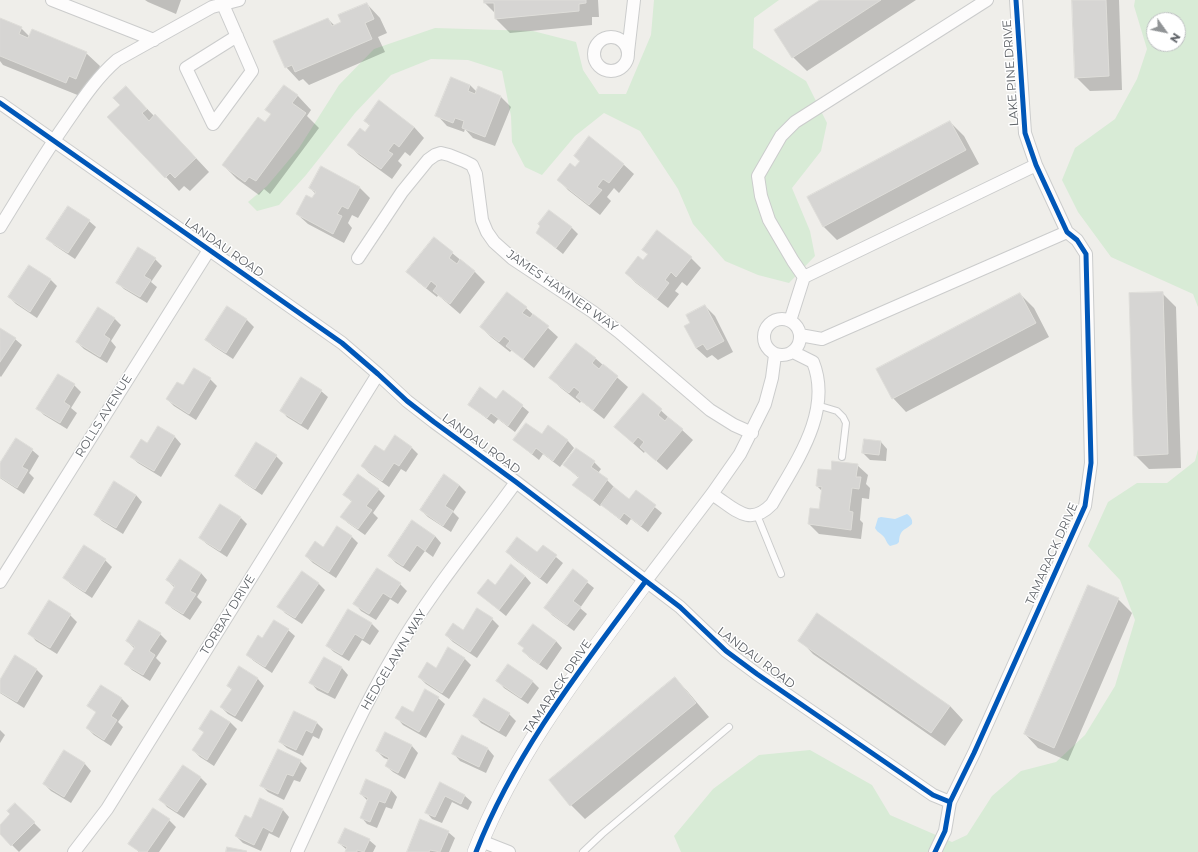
<!DOCTYPE html>
<style>
body{margin:0}
#map{position:relative;width:1198px;height:852px;overflow:hidden;background:#efeeea;font-family:Montserrat,sans-serif}
canvas{display:block}
.north{position:absolute;left:1146px;top:12px;width:40px;height:40px;box-sizing:border-box;background:#fff;border:1px solid #bfc1c3;border-radius:50%;rotate:123deg;font-size:11px;font-weight:700;line-height:16px;text-align:center;color:#5f6368}
.north::after{content:'';display:block;margin:auto;width:14px;height:18px;background:#919496;clip-path:polygon(50% 0,100% 100%,50% 72%,0 100%)}
</style>
<div id="map">
<canvas width="1198" height="852"></canvas>
<div class="north">N</div>
</div>
<script>
const context = document.querySelector('canvas').getContext('2d');
context.lineJoin = 'round';
function fillPath(path, color) { context.fillStyle = color; context.fill(path, 'evenodd'); }
function trace(path, color, width, dash) { context.strokeStyle = color; context.lineWidth = width; context.lineCap = dash ? 'butt' : 'round'; context.setLineDash(dash || []); context.stroke(path); }
function label(font, color, halo, rows, align = 'center') {
  context.font = font + ' Montserrat,sans-serif'; context.lineWidth = 3; context.setLineDash([]); context.textBaseline = 'middle'; context.strokeStyle = halo; context.fillStyle = color; for (const [text, x, y, turn = 0] of rows) {
    context.save(); context.translate(x, y); context.rotate((+turn || 0) * Math.PI / 180); context.textAlign = isNaN(turn) ? turn : align; if (halo) context.strokeText(text, 0, 0); context.fillText(text, 0, 0); context.restore();
  }
}
fillPath(new Path2D(`
 M654,0H779L754,18L753,48L806,81L827,123L821,151L792,188L810,231L815,256L789,283L758,275L725,261L693,224L678,189L640,131L604,113L575,136L542,175L525,167L512,142L511,116L502,71L468,60L431,59L391,75L355,113L306,175L279,205L257,211L248,202L267,186L299,148L339,85L374,49L435,28L533,31L576,42L583,70L599,94H626L651,35Z
 M1135,0H1198V307L1193,294L1111,257L1078,212L1062,180L1075,148L1115,119L1137,79L1147,49L1134,6ZM1154,20H1178V44H1154Z
 M1198,449V852H681L674,836L713,789L759,755L810,750L872,785L890,815L952,842L967,835L992,796L1021,771L1056,762L1085,735L1115,686L1135,620L1120,580L1088,546L1108,502L1137,483H1167L1195,461Z`), '#d8ebd6');
fillPath(new Path2D(`
 M907,514C910,516 913,519 912,524C904,531 900,529 899,542L897,544L890,546C886,543 886,538 882,535C879,532 877,532 875,528L878,518L881,517L895,519Z`), '#bfe0f9');
fillPath(new Path2D(`
 M145,0H181L176,14L148,2Z
 M485,0H598L599,17H592V25L510,33L496,19V14L485,3Z
 M822,0H916L807,71L793,57L776,30Z
 M1073,0H1119L1122,90L1090,91L1076,77Z
 M367,4L380,18L387,33L378,37L385,52L309,85L303,79L299,81L286,67L328,19L335,26L343,22Z
 M0,19L21,28L30,37L86,53L100,66L90,92L80,96L3,65L0,61Z
 M451,78L470,85L477,92L479,88L501,97L511,107L495,146L473,138L465,129L464,132L447,126L437,115Z
 M284,86L298,96L311,110L307,116L319,128L270,194L264,189L259,195L237,179L223,165L265,124L272,115L267,110Z
 M126,87L155,117L169,129L209,172L190,191L184,186L179,191L166,177L121,105Z
 M365,121L414,127L424,138L410,156L405,152L398,161L402,165L392,179L359,155L349,145L365,133L370,126Z
 M950,122L964,136L979,164L837,240L823,226Z
 M575,156L623,164L634,174L619,193L614,188L607,197L611,201L600,215L568,190L558,179L575,168L580,162Z
 M359,187L370,198L358,218L352,215L348,223L352,228L344,243L308,224L297,214L312,200L316,194L310,188Z
 M89,221L96,227L75,259L54,245L48,238Z
 M541,227H571L578,234L563,254L537,233Z
 M434,238L475,272L485,282L460,314L438,295L437,297L418,282L408,272Z
 M643,249L691,258L701,268L687,286L682,282L675,291L679,294L668,308L636,283L626,273L643,262L648,255Z
 M155,259L162,266L151,282L157,287L147,303L124,289L118,283Z
 M50,279L57,286L37,318L16,304L9,297Z
 M1162,293L1176,307L1181,468L1149,469L1135,455Z
 M1020,294L1034,308L1049,337L906,412L893,398Z
 M705,306L715,316L733,352L718,360L712,355L707,358L696,348L692,323Z
 M227,307L247,320L254,327L233,359L213,346L206,340Z
 M526,308L558,337L534,368L512,350L510,352L491,337L481,327Z
 M114,318L121,325L111,341L116,347L107,363L84,349L77,342Z
 M0,329L15,339L22,345L1,377L0,376Z
 M595,358L628,387L604,419L581,401L580,403L561,388L551,378Z
 M58,375L74,385L81,392L71,408L77,413L67,429L44,415L37,408Z
 M210,379L217,386L196,420L174,406L167,399L183,387Z
 M321,391L328,397L308,430L287,417L281,410Z
 M643,394L693,440L667,470L645,451L644,453L615,427Z
 M496,400L522,406L529,412L515,432L498,419L494,424L469,405Z
 M159,427L175,437L181,444L161,477L138,463L131,457L148,445Z
 M548,427L568,441L574,448L560,467L543,454L539,460L514,440L542,435Z
 M395,436L412,448L418,454L406,472L401,469L389,487L369,473L362,466L384,453Z
 M881,442L887,449L886,461L870,460L863,453Z
 M32,450L39,456L29,473L34,478L24,494L0,478V465Z
 M276,456L283,463L262,495L243,482L236,476Z
 M594,462L601,469L598,473L607,480L614,487L613,488L630,500L636,492L662,513L648,532L631,519L627,525L609,511L602,504L600,506L574,485L579,478L564,465Z
 M857,465L868,475L866,484L870,488L869,499L862,498L860,520L863,523L861,539L819,534L809,524L810,510L820,511L822,491L817,486L832,471Z
 M444,476L459,485L466,492L453,512L459,518L451,532L428,517L421,510Z
 M115,483L136,495L142,502L123,534L102,521L95,514Z
 M378,489L385,496L373,513L378,518L365,535L348,523L342,517L352,502L344,494Z
 M241,518L247,524L227,557L207,544L200,538Z
 M337,527L352,537L358,543L336,578L313,563L306,556L323,548Z
 M435,536L441,543L433,557L425,551L410,572L396,563L389,556Z
 M543,546L563,563L547,584L514,559L507,552L537,554Z
 M105,560L112,567L92,598L71,584L64,578Z
 M573,571L594,588L580,608L587,614L574,631L552,615L546,608Z
 M201,573L207,580L197,597L202,602L190,620L173,609L166,603L175,588L167,580Z
 M525,576L531,583L506,616L478,593Z
 M318,583L325,590L302,624L285,613L279,606Z
 M400,584L407,591L398,604L390,599L376,620L361,611L355,604Z
 M1118,599L1132,613L1068,761L1038,748L1025,734Z
 M349,610L372,624L379,631L370,645L362,640L349,661L334,652L327,646Z
 M70,615L77,622L57,654L36,641L30,634Z
 M492,619L499,626L477,658L453,642L446,635L463,631Z
 M533,625L556,641L562,648L547,670L530,658L523,651L525,649L520,644Z
 M288,630L295,636L272,673L254,661L247,655L263,640Z
 M160,634L167,641L156,658L161,663L150,681L132,670L125,663L135,649L127,641Z
 M800,640L950,706L963,720L945,746L813,654Z
 M16,657L37,670L43,676L24,708L0,693V682Z
 M464,658L471,665L449,699L426,684L419,677L436,669Z
 M324,659L342,668L348,675L335,699L317,690L311,683Z
 M240,668L258,679L264,686L242,722L228,714L221,707L232,690L228,686Z
 M675,678L688,692L709,717L585,819L571,805L550,780Z
 M498,681H532L539,688L528,704L504,688Z
 M101,686L122,699L129,706L118,722L123,727L111,746L94,735L87,728L97,713L89,706Z
 M438,698L445,704L426,738L403,725L397,718L413,713Z
 M212,711L230,722L237,729L214,766L200,757L193,750L204,733L201,729Z
 M509,714L516,721L506,737L481,723L475,716Z
 M317,723L323,729L319,739L313,736L303,756L287,748L280,742Z
 M0,730L5,735L0,743Z
 M386,733L412,746L418,753L405,779L393,772L386,766L389,760L384,758L377,751Z
 M462,736L488,749L494,756L486,773L460,761L454,754Z
 M65,752L85,764L91,771L71,803L51,791L44,784Z
 M300,761L307,768L300,782L294,780L284,800L268,792L262,786Z
 M200,777L207,784L184,818L167,807L161,800Z
 M440,783L465,796L472,802L468,810L452,802L442,823L432,819L426,812Z
 M391,790L397,797L392,809L386,807L377,828L367,824L361,817L368,801L361,794Z
 M15,804L41,830L19,852L0,833V826L12,814Z
 M154,809L169,820L176,827L159,852H139L130,844Z
 M283,810L289,817L279,838L269,833L261,851L243,843L236,836L251,819Z
 M448,832L455,838L449,852H408Z
 M369,840L376,846L373,852H346L347,850L339,843Z`), '#0003');
const building = new Path2D(`
 M484,0H586V3L579,4V11L495,19L494,3H484Z
 M820,0H881L792,58L774,30Z
 M1072,0H1106L1109,76L1075,78Z
 M367,3L374,19L365,23L372,39L295,72L292,65L285,68L273,41L328,18L332,26L341,22L338,15Z
 M0,18L22,27L19,34L28,38L32,29L87,52L76,79L69,76L66,83L0,56Z
 M451,77L470,85L468,91L475,94L478,86L501,96L485,137L462,128L464,121L455,118L453,123L435,116Z
 M284,85L298,95L292,103L306,113L256,181L249,177L245,182L222,165L258,117L265,122L271,114L265,110Z
 M126,86L147,109L142,113L149,121L155,114L196,158L175,178L170,173L165,178L107,117L120,105L113,98Z
 M379,100L414,127L399,147L394,143L388,151L393,154L381,169L347,145L360,128L365,132L370,125L364,121Z
 M950,121L966,150L823,227L807,197Z
 M589,136L624,164L609,183L603,179L597,187L602,190L589,205L557,180L570,163L575,167L580,161L574,156Z
 M321,166L360,187L348,209L342,206L337,214L342,216L333,234L296,214L306,195L312,198L316,192L309,188Z
 M68,206L90,220L68,253L46,239Z
 M549,210L572,227L556,248L536,233L540,226L538,224Z
 M657,230L692,257L676,277L671,272L665,280L669,283L657,299L625,273L638,256L643,260L648,254L642,250Z
 M434,237L453,252L449,258L457,264L460,259L475,271L450,304L433,291L437,286L431,281L426,288L406,272Z
 M138,247L156,258L144,276L151,280L140,297L116,283Z
 M29,265L51,279L30,312L8,297Z
 M507,292L527,307L522,313L530,318L533,314L549,326L523,359L506,346L510,341L504,336L499,342L480,327Z
 M1163,292L1168,454L1134,456L1129,293Z
 M1020,293L1036,323L892,399L876,369Z
 M705,305L724,341L707,350L703,344L696,348L684,326L690,323L686,315Z
 M227,306L247,319L226,353L205,340Z
 M98,307L115,318L104,335L110,339L100,357L76,342Z
 M0,328L16,338L0,362Z
 M576,343L596,358L592,363L599,369L603,364L618,376L593,410L576,397L580,392L574,387L569,393L549,378Z
 M194,368L211,378L189,414L166,399L177,382L183,385Z
 M58,374L75,384L64,402L70,406L60,423L36,409Z
 M301,377L322,390L301,424L280,411Z
 M480,387L496,399L503,390L523,405L508,426L491,413L487,418L468,405Z
 M643,393L662,409L658,415L665,421L668,417L683,429L656,461L640,447L644,442L638,437L633,443L614,427Z
 M526,423L542,434L548,425L568,440L553,461L536,448L532,454L513,440Z
 M158,426L175,436L154,471L130,457L141,439L147,443Z
 M395,435L412,447L399,466L394,463L382,481L361,466L375,445L384,451Z
 M16,438L33,449L22,467L28,470L17,488L0,477V463Z
 M864,439L881,441L879,455L862,453Z
 M256,442L277,455L255,489L235,476Z
 M576,448L595,461L591,467L608,479L593,500L572,485L579,477L563,465Z
 M832,461L858,464L856,477H861L859,489L852,488L849,511L853,512L851,530L808,524L810,508L819,509L822,487L816,486L818,469L831,470Z
 M358,474L379,489L366,506L372,510L358,529L340,517L352,501L343,495Z
 M444,474L459,485L445,506L453,511L443,526L420,510Z
 M114,481L136,495L116,528L94,515Z
 M614,487L629,499L636,490L656,505L641,526L624,513L620,519L601,505Z
 M220,504L241,517L220,551L199,538Z
 M412,520L435,536L425,551L417,545L403,566L388,556Z
 M337,526L352,536L329,572L305,556L315,541L323,547Z
 M517,537L537,552L543,545L557,555L540,578L506,552Z
 M84,545L106,559L85,592L63,578Z
 M180,559L201,573L190,591L196,594L183,614L165,603L175,586L166,580Z
 M511,564L525,576L499,610L477,593L488,579L495,585Z
 M377,568L401,583L391,598L383,593L369,614L353,604Z
 M573,569L588,581L573,601L581,607L567,625L544,608Z
 M302,571L319,583L295,618L277,607Z
 M1088,585L1119,598L1054,748L1024,734Z
 M49,600L71,614L50,648L28,634Z
 M477,608L493,618L470,652L445,635L453,623L463,630Z
 M348,609L372,623L363,639L355,634L342,655L326,646Z
 M817,613L950,706L931,733L798,641Z
 M139,620L161,633L149,651L155,655L143,675L124,664L135,647L126,641Z
 M274,620L289,629L265,667L246,655L258,635L262,638Z
 M533,624L556,641L539,664L522,651L524,648L518,644Z
 M448,647L465,658L442,693L418,677L427,662L436,668Z
 M15,655L37,669L17,702L0,692V680Z
 M324,657L342,667L328,693L309,683Z
 M508,664L533,681L521,698L496,681Z
 M239,666L258,678L235,716L220,707L232,689L227,686Z
 M675,677L696,703L570,806L549,780Z
 M101,685L122,698L111,716L117,720L104,740L86,728L96,712L87,706Z
 M425,689L439,697L419,732L395,718L402,706L413,712Z
 M484,698L510,713L499,731L473,716Z
 M211,710L230,722L207,760L192,750L204,732L199,729Z
 M294,711L317,722L312,733L306,730L296,750L279,742Z
 M385,732L412,745L398,773L385,766L389,758L376,751Z
 M462,735L488,748L479,767L452,754Z
 M278,749L301,760L293,776L287,774L278,794L260,786Z
 M64,750L85,763L64,797L43,784Z
 M183,765L201,777L177,812L159,800Z
 M366,779L391,790L385,803L379,801L370,822L360,818L368,798L360,794Z
 M440,782L465,795L461,804L445,796L435,817L425,813Z
 M260,798L283,809L272,832L263,827L254,845L235,836L245,815L251,818Z
 M15,803L35,822L11,846L0,834V825L10,814L7,811Z
 M153,808L170,819L147,852H140L128,844Z
 M420,819L449,831L440,852L430,850L429,852H407Z
 M345,828L370,839L364,852L357,850V852H345L347,847L338,843Z
 M227,847L247,851L246,852H226Z`);
fillPath(building, '#d6d5d3');
trace(building, '#deddd9', 1);
const lane = new Path2D(`
 M817,405L837,411L843,417L846,423L842,457
 M757,515L781,574
 M583,852L602,834L729,727`);
const street = new Path2D(`
 M52,0L154,40
 M221,0L252,71L213,124L186,68L237,36
 M594 54a17 17 0 1 1 34 0a17 17 0 1 1-34 0Z
 M628,52L634,0
 M0,103L342,343L378,374L407,401L434,422L516,482L680,607L726,651L757,674L933,795L950,802
 M0,227C21,193 41,159 64,126C80,103 95,79 117,60L212,7L239,0
 M358,258L402,192L428,160L435,155L441,153L449,155L464,161L472,165L476,174L482,220L487,232L494,242L513,259L593,312L619,332L710,410L734,425L752,433
 M804,277L1036,165
 M764 337a18 18 0 1 1 36 0a18 18 0 1 1-36 0Z
 M790,321L804,277L793,261L769,220L761,196L758,176L781,136L795,122L987,0
 M800,335L822,339L1067,232
 M712,494C734,508 749,528 772,504C795,463 833,412 813,362L793,352
 M0,582L209,250
 M645,582L712,494L740,454L765,404L772,378L775,355
 M481,841L509,852
 M74,852L107,809L378,374
 M297,852C328,785 357,717 395,653C430,593 475,539 516,482
 M935,852L945,831L950,802L974,753L1085,506L1091,463L1086,254L1077,240L1067,232L1036,165L1025,133L1016,0`);
const secondary = new Path2D(`
 M476,852C515,752 582,667 645,582`);
trace(lane, '#cbcccc', 8);
trace(street, '#cbcccc', 14);
trace(secondary, '#cacacb', 18);
trace(lane, '#fdfcfc', 6);
trace(street, '#fdfcfc', 12);
trace(secondary, '#fdfcfc', 17);
trace(new Path2D(`
 M0,103L342,343L378,374L407,401L434,422L516,482L680,607L726,651L757,674L933,795L950,802
 M476,852C515,752 582,667 645,582
 M935,852L945,831L950,802L974,753L1085,506L1091,463L1086,254L1077,240L1067,232L1036,165L1025,133L1016,0`), '#0057b8', 5);
label('12px', '#5f6368', '#fff', [
 ["LAKE PINE DRIVE",1011,73,-94],
 ["LANDAU ROAD",224,248,35],
 ["JAMES HAMNER WAY",562,291,35],
 ["ROLLS AVENUE",104,416,-58],
 ["LANDAU ROAD",481,444,36],
 ["TAMARACK DRIVE",1052,554,-66],
 ["TORBAY DRIVE",228,615,-58],
 ["LANDAU ROAD",756,658,37],
 ["HEDGELAWN WAY",394,660,-59],
 ["TAMARACK DRIVE",558,687,-56]
]);
</script>
